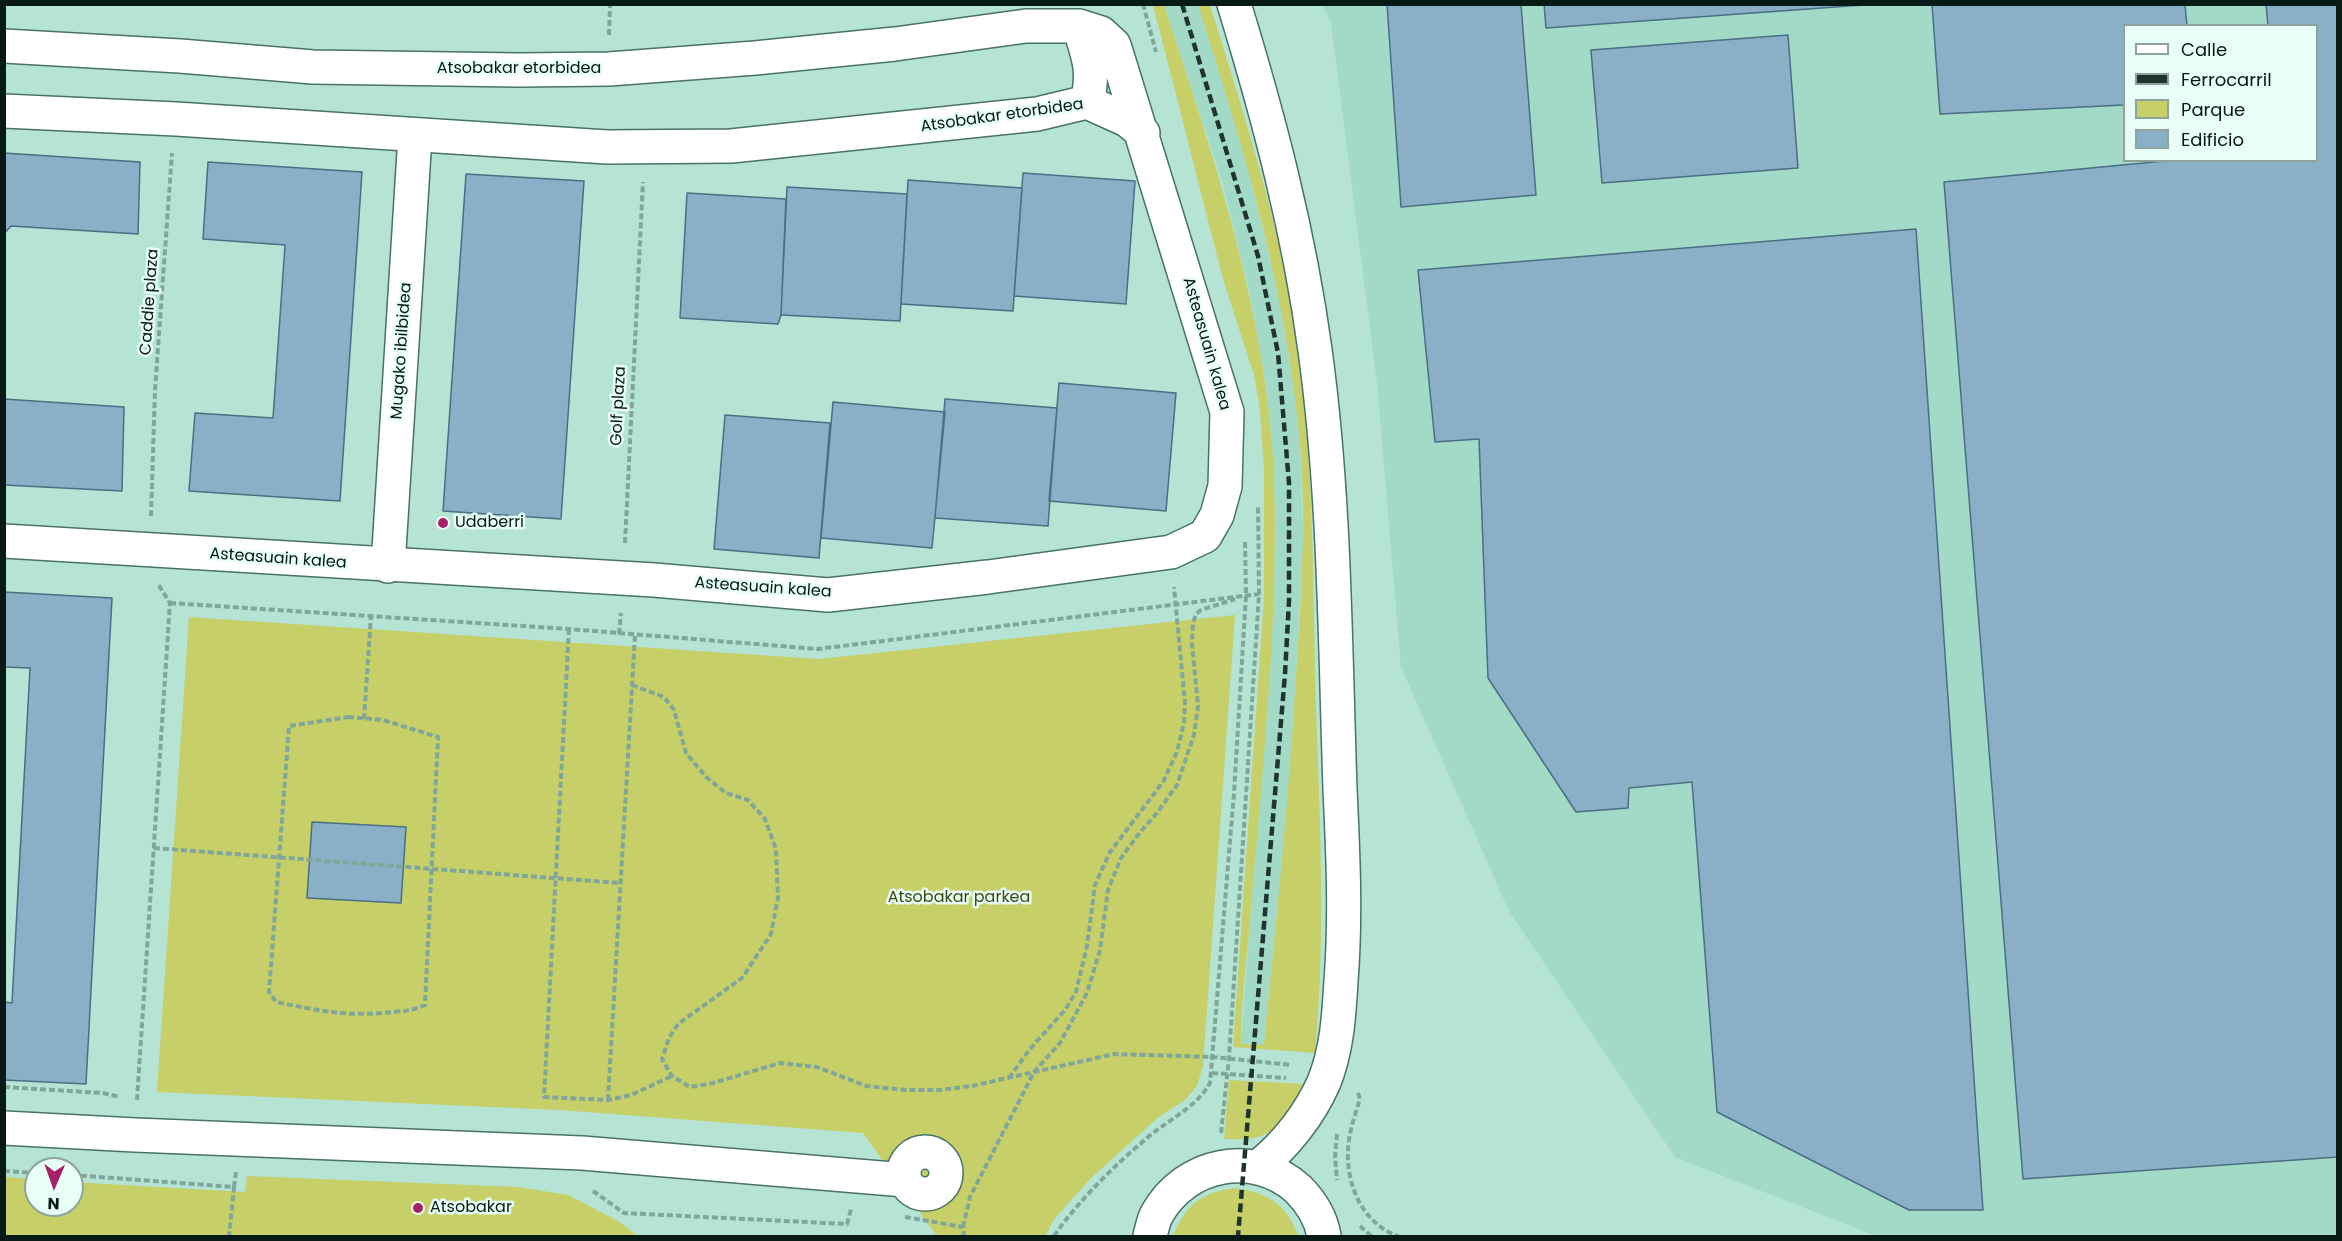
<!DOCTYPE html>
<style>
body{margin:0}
#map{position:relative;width:2342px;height:1241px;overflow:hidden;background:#b5e3d4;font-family:Poppins,sans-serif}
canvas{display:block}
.frame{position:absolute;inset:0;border:6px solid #081a15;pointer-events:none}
.legend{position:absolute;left:2123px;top:24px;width:195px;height:138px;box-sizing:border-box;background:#e7fff6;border:2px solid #8ea39c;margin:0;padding:8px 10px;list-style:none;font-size:18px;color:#081a15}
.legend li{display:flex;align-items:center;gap:12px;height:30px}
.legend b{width:30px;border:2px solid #8ea39c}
.north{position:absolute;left:24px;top:1157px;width:60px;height:60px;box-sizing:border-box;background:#e7fff6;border:2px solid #8ea39c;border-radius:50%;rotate:182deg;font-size:16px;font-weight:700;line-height:24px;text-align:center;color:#081a15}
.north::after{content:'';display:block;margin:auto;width:21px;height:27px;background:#a7206a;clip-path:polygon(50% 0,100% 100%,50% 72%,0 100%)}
</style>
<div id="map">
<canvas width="2342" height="1241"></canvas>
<div class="frame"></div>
<ul class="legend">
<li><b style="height:8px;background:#fff"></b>Calle</li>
<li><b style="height:8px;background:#1f342e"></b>Ferrocarril</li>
<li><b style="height:16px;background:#c7cf69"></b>Parque</li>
<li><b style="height:16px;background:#89b0c6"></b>Edificio</li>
</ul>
<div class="north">N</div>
</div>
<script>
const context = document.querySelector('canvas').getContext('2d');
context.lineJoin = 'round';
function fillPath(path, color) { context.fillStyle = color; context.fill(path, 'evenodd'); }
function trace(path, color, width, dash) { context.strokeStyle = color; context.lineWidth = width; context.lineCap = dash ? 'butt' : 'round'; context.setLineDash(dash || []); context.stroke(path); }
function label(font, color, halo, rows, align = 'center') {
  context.font = font + ' Poppins,sans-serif'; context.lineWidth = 5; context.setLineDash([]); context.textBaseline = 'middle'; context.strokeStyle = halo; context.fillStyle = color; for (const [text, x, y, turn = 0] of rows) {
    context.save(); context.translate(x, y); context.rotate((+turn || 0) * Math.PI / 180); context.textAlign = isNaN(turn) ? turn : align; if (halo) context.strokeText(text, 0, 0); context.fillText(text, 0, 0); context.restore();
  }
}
fillPath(new Path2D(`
 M1164,5H1198L1235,118L1278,293L1295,392L1301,460L1303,554L1289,788L1264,1045L1241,1044L1274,599L1272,442L1266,385L1250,294L1223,184Z
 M1323,5H2337V1236H1876L1675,1157L1509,911L1401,667L1377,383L1331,23ZM2124,26H2316V160H2124Z`), '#a2d9c7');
fillPath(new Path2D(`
 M1153,5H1164C1218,170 1274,333 1275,510C1276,639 1263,768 1252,896C1249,945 1241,995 1241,1044L1264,1045C1276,922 1289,799 1296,675C1301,603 1306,530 1301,458C1290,303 1245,152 1198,5H1210C1247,124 1287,246 1301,371C1314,482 1313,595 1316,707C1320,822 1326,938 1315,1053L1233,1047L1264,596V471L1260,409L1254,375L1223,279Z
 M1235,615L1203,1066L1197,1086L1184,1101L1160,1116L1092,1177L1055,1218L1045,1236H937L863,1133L559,1110L157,1092L189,617L819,659Z
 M1229,1080L1306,1084C1295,1103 1281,1131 1258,1137C1247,1140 1234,1139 1224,1139Z
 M247,1176L519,1187L568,1195L618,1221L638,1236H5V1177L36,1179V1205H72V1182L245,1192Z
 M1235,1188C1268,1193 1287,1204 1298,1236H1173C1186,1204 1201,1193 1235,1188Z`), '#c7cf69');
const building = new Path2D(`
 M1387,4H1521L1536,195L1401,207Z
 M1544,4H1877L1546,28Z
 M1932,4H2185L2187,26H2124V105L1940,114Z
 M2266,4H2338V1157L2023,1179L1944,182L2175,160H2316V26H2268Z
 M1788,35L1798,168L1602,183L1591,50Z
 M4,153L140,162L138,234L11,226L4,234Z
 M208,162L362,172L340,501L189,491L195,413L273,418L285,245L203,239Z
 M1023,173L1135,181L1126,304L1014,296Z
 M466,174L584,181L561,519L443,511Z
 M908,180L1022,188L1013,311L901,304Z
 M787,187L907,194L900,321L781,315Z
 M687,193L786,199L781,315L778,324L680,318Z
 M1916,229L1983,1210H1909L1717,1112L1692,782L1629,788L1628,808L1576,812L1488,678L1479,439L1435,442L1418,270Z
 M1059,383L1176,393L1166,511L1049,501Z
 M4,399L124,407L122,491L4,485Z
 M945,399L1057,408L1048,526L935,518Z
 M833,402L945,412L932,548L821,538Z
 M725,415L830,423L819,558L714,549Z
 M4,592L112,598L86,1084L4,1080V1002L12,1003L30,668L4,667Z
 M312,822L406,827L401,903L307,898Z`);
fillPath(building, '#89b0c6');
trace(building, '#4a6e82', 1.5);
const pedestrian = new Path2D(`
 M388,566L415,136`);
const minor = new Path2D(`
 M1234,4C1269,118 1299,232 1315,350C1335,495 1335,643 1340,789C1343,853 1346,917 1341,981C1339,1015 1337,1050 1324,1082C1310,1114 1286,1145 1258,1167
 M1079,26C1088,56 1095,70 1087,102
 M4,46L180,56L313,67L519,70L609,69L755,58L895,44L1026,26H1079L1101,33L1114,45L1227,412L1225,486L1217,515L1205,536L1171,552L988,577L828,595L654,580L4,541
 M4,111L176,119L607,147L731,146L1037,114L1087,102L1127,120L1143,133
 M4,1128L135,1135L582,1153L905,1180
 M904 1173a21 21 0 1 1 42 0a21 21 0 1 1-42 0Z`);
const tertiary = new Path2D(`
 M1150,1236C1152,1229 1153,1221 1157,1214C1185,1163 1254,1149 1298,1189C1311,1202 1321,1218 1324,1236`);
trace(pedestrian, '#487366', 36);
trace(minor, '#487366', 36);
trace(tertiary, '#487366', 36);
trace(new Path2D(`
 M1143,4L1156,52
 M609,35L610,4
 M151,516L155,390L172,153
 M625,543L643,182
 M170,603L569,629L818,649L1259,594
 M569,629L544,1097L608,1100L631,1095L672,1076
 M619,634L621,613
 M632,685L664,697L674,710L686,753L706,777L726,793L748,800L765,819L776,849L778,898L771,934L742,978L678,1024L669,1038L662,1059L672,1076L690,1087L713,1083L780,1063L817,1067L866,1086L905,1090H940L972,1086L1114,1054L1213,1057L1292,1065
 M348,717L383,720L438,737L425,1005C415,1010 405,1011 393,1012C349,1017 320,1011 276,1002L269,992L289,726Z
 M364,719L371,616
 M154,848L620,883
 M1212,1073L1286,1078
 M1009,1078L1030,1049L1065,1010L1076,992L1087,946L1095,885L1110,852L1163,782L1177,752L1184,723L1185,703L1174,587
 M4,1087L103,1093L120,1097
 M1358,1093L1360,1099C1356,1112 1351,1126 1349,1140C1343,1178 1360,1223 1398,1236
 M137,1100L170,603L158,584
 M608,1100L635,635
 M1221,1133L1229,1058L1259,594L1258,506
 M1337,1134L1335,1157L1337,1180
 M4,1171L36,1173
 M72,1175L234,1187L229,1236
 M234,1187L236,1172
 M593,1191L624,1213L847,1224L851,1209
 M905,1217L963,1227L964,1236
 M1360,1226L1371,1236
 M963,1227L970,1197L1034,1072L1060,1043L1087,993L1100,950L1108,890L1121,858L1141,831L1157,813L1177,785L1194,735L1198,706L1192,643L1193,623L1196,614L1201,610L1235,599
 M1054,1236C1080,1199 1113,1167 1147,1138C1169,1119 1196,1108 1210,1083L1234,793L1246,595L1245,541`), '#80a69a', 4, [6, 3]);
trace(pedestrian, '#fff', 33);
trace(minor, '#fff', 33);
trace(tertiary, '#fff', 33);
trace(new Path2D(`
 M1182,4L1258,256L1278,353L1289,483V601L1285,674L1238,1236`), '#1f342e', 4.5, [9, 4.5]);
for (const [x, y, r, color] of [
 [443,523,6,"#a7206a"],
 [418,1208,6,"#a7206a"]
]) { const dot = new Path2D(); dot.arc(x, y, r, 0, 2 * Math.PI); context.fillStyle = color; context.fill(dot); trace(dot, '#e7fff6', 2); }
label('16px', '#081a15', '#e7fff6', [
 ["Atsobakar etorbidea",519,69],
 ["Atsobakar etorbidea",1002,116,-8],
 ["Caddie plaza",150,302,-86],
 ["Asteasuain kalea",1206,344,74],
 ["Mugako ibilbidea",402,351,-86],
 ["Golf plaza",619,406,-87],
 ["Asteasuain kalea",278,559,4],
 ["Asteasuain kalea",763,588,4]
]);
label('16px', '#081a15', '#e7fff6', [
 ["Udaberri",455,523],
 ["Atsobakar",430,1208]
], 'left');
label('16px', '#424612', '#e7fff6', [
 ["Atsobakar parkea",959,898]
]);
</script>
